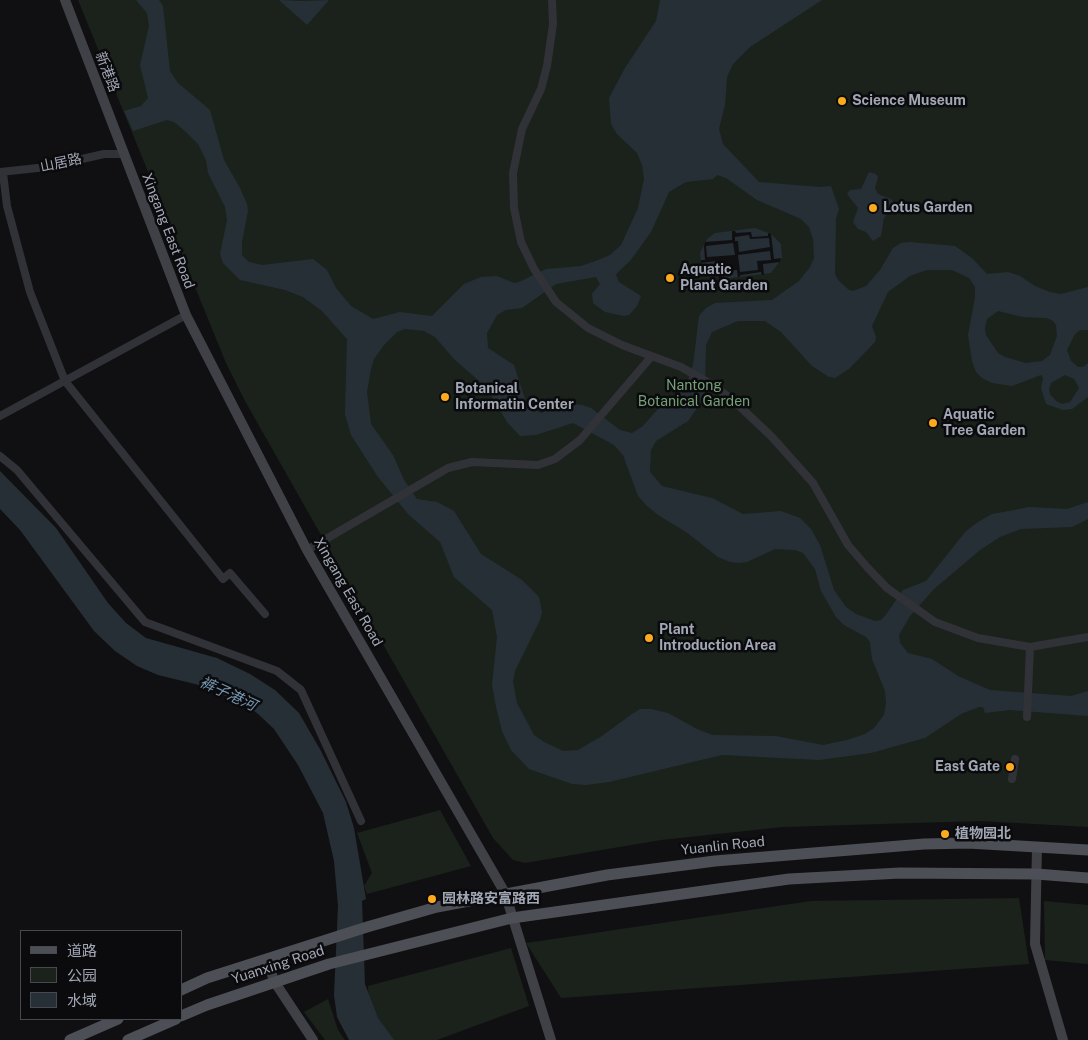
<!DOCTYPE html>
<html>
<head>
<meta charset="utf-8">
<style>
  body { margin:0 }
  #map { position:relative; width:1088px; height:1040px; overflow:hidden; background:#101012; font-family:"Public Sans","Noto Sans SC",sans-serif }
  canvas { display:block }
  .legend { position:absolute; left:20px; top:930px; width:162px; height:90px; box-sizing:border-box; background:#0b0b0d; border:1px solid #474950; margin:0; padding:6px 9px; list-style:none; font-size:15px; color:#a1a7b4 }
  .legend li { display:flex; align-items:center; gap:10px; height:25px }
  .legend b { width:25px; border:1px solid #474950 }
</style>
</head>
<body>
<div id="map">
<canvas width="1088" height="1040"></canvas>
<ul class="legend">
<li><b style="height:6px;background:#4d4f56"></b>道路</li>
<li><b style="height:14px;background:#1a221b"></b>公园</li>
<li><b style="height:14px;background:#262f36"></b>水域</li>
</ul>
</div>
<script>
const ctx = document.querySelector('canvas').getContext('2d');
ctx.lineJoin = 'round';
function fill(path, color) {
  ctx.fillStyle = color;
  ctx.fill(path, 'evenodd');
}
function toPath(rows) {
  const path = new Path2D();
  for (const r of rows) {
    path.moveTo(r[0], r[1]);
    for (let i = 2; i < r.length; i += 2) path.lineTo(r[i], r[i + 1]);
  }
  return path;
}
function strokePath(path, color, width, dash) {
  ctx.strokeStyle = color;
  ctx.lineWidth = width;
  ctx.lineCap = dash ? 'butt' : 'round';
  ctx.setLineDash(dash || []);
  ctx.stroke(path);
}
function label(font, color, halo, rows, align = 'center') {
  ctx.font = font + ' "Public Sans","Noto Sans SC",sans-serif';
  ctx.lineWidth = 5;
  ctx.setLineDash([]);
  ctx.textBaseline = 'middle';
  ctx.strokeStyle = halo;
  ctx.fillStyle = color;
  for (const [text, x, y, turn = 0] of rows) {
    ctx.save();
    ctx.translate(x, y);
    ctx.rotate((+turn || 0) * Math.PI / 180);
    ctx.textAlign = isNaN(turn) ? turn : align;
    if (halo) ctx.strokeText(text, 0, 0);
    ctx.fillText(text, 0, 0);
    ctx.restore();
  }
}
fill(toPath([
  [78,0,1088,0,1088,827,980,821,783,827,661,840,525,863,513,860,493,838,245,401,226,363],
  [440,810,471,866,367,894,364,886,372,873,357,833],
  [1019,898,1029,964,561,998,526,943,811,901],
  [1044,901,1088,905,1088,964,1045,960],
  [511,948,529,1006,437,1040,383,1040,370,1020,368,986],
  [328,999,338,1030,345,1040,325,1040,304,1012]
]), '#1a221b');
fill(toPath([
  [136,0,159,0,163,6,170,71,178,83,210,110,224,160,240,188,247,204,248,211,242,242,242,255,249,262,262,265,313,259,327,270,336,288,351,306,373,319,400,312,432,316,464,284,481,277,497,276,514,283,519,282,546,269,581,266,598,260,610,255,621,245,638,208,644,179,642,165,637,153,617,134,611,124,609,98,625,68,656,21,660,0,822,0,750,47,733,64,727,77,725,105,719,129,723,144,759,182,820,187,831,186,839,209,836,219,835,274,838,280,849,290,853,291,866,286,880,270,893,248,901,243,910,242,955,246,972,258,987,274,1008,272,1020,276,1035,286,1050,292,1061,294,1088,287,1088,330,1080,330,1075,334,1067,350,1071,361,1078,367,1083,367,1088,363,1088,397,1072,409,1063,410,1046,404,1041,388,1043,378,1041,375,1012,386,992,383,982,378,976,372,972,361,968,335,975,298,975,287,969,278,952,270,927,270,910,276,888,292,872,326,876,337,875,342,849,369,835,378,829,377,812,366,781,332,765,321,738,321,712,332,706,345,705,389,702,401,688,421,656,441,651,450,650,472,662,486,712,498,743,514,781,511,800,518,811,529,820,545,834,590,846,607,856,614,875,621,881,620,885,616,903,590,926,581,966,531,978,522,992,514,1009,511,1029,507,1067,509,1088,502,1088,519,1072,527,1021,529,1000,537,980,550,934,589,910,616,899,635,900,643,908,653,932,659,958,676,990,690,1071,696,1088,691,1088,716,1010,710,985,713,983,707,979,707,961,714,925,738,871,753,819,760,722,755,609,782,586,785,572,784,529,769,511,750,502,731,496,707,492,685,497,637,492,610,454,577,440,542,408,514,378,477,351,435,345,414,347,339,322,311,303,297,285,290,240,280,223,263,220,254,227,220,225,207,208,173,206,160,198,144,185,131,174,122,167,120,133,131,124,111,141,106,148,98,140,65,149,26,147,13],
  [717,175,726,178,757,200,801,219,809,227,813,239,814,258,810,267,799,281,772,300,715,303,706,308,699,316,693,365,687,382,679,394,657,410,643,426,632,433,620,430,591,408,582,405,563,403,541,413,531,408,525,399,514,365,488,348,487,333,497,315,506,310,522,308,556,284,596,277,600,284,592,294,593,303,605,312,624,316,629,315,637,306,641,296,619,282,616,275,618,272,630,261,651,232,669,192,686,182,713,179],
  [998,311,1023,317,1047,318,1053,321,1056,325,1057,336,1050,355,1042,361,1026,363,1005,357,998,353,986,335,985,328,987,319],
  [405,329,424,331,435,337,454,359,486,387,507,422,520,436,536,435,573,423,614,445,623,455,638,496,646,505,658,515,686,532,718,557,730,562,739,563,747,562,775,549,795,550,803,553,815,569,821,591,836,617,844,625,866,637,870,642,872,659,885,691,886,703,884,715,874,728,865,734,847,740,823,745,776,736,713,735,699,730,668,713,651,709,640,709,632,714,602,736,578,750,563,751,544,742,534,735,517,703,513,682,515,671,540,620,542,612,539,597,522,580,481,554,454,511,437,502,417,499,404,480,393,455,371,424,367,392,371,369,374,359,384,345,397,332],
  [1065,375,1074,379,1079,388,1070,402,1062,404,1056,401,1050,394,1049,389,1051,383],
  [279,0,303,1,329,0,307,25],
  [869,172,876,174,878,177,875,188,878,194,891,199,895,204,884,218,881,236,873,241,866,232,858,229,853,222,858,208,847,194,850,190,861,189],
  [755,228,771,234,781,244,782,258,771,273,723,279,705,269,701,263,700,253,707,239,715,233],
  [0,471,56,528,108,603,126,623,146,638,217,658,250,674,275,690,299,713,321,751,346,802,354,828,366,899,362,901,365,984,378,1018,394,1040,349,1040,337,1017,334,995,338,906,334,861,323,813,298,765,274,729,257,713,235,700,199,685,158,675,137,666,115,651,94,631,20,530,0,509]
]), '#262f36');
fill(toPath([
  [732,231,735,231,736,233,751,232,752,237,768,236,768,233,771,234,774,259,781,258,780,262,763,264,764,275,762,275,761,272,741,275,738,278,737,270,721,271,722,279,719,278,716,261,701,263,701,260,705,260,704,246,705,242,732,240],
  [749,235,750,239,769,238,770,247,739,252,738,241,735,241,735,237],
  [733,243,735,255,707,257,706,246],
  [770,251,771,260,757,261,758,270,740,272,738,255]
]), '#101012');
strokePath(toPath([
  [552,0,553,24,547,66,541,89,522,129,513,173,514,208,521,242,534,269,556,302,588,328,622,345,681,367,711,384,733,400,772,437,813,483,848,545,867,567,887,588,935,622,978,638,1030,647,1088,637],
  [0,172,47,167,104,154,123,154],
  [3,173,7,206,30,292,65,381,223,579,230,573,265,614],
  [0,416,186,315],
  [0,456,17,470,145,622,277,671,301,690,361,821],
  [307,550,448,468,472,462,538,465,555,459,580,440,651,357],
  [1027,717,1030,647],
  [1012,779,1015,759]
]), '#313237', 8);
strokePath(toPath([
  [65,0,186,315,307,550,505,893,551,1040],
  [1037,847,1035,944,1063,1040],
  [267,959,274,981,313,1040]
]), '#3f4147', 10);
strokePath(toPath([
  [181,990,207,978,367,927,437,907,607,875,715,861,924,844,968,843,1088,850],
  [181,1016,207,1005,329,964,512,918,789,879,900,873,1036,874,1088,878],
  [70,1040,118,1019],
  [128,1040,176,1019]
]), '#4d4f56', 11);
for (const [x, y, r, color] of [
  [842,101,5,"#fcaa1e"],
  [873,208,5,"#fcaa1e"],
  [670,278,5,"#fcaa1e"],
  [445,397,5,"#fcaa1e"],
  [933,423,5,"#fcaa1e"],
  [649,638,5,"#fcaa1e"],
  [1010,767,5,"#fcaa1e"],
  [945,834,5,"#fcaa1e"],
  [432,899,5,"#fcaa1e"]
]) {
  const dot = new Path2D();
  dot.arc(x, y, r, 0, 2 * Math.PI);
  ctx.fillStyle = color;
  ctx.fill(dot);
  strokePath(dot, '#0b0b0d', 2);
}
label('14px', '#a1a7b4', '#0b0b0d', [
  ["新港路",107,72,69],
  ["山居路",61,163,-12],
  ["Xingang East Road",168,231,69],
  ["Xingang East Road",348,592,60],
  ["Yuanlin Road",723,846,-6],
  ["Yuanxing Road",278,965,-18]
]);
label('bold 14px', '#a1a7b4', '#0b0b0d', [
  ["Science Museum",852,101],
  ["Lotus Garden",883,208],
  ["Aquatic",680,270],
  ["Plant Garden",680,286],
  ["Botanical",455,389],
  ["Informatin Center",455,405],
  ["Aquatic",943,415],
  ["Tree Garden",943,431],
  ["Plant",659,630],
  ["Introduction Area",659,646],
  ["East Gate",1000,767,"right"],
  ["植物园北",955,834],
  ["园林路安富路西",442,899]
], 'left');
label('14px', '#76a077', '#0b0b0d', [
  ["Nantong",694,386],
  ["Botanical Garden",694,402]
]);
label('italic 15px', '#7597b1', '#0b0b0d', [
  ["裤子港河",228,694,25]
]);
</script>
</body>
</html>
